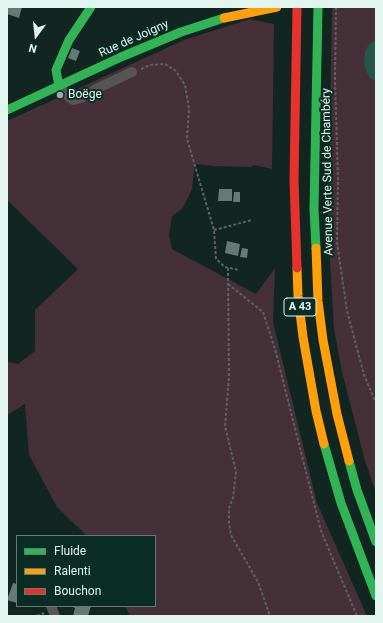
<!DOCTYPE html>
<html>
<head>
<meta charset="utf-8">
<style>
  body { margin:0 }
  #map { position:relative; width:383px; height:623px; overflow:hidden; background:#112521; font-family:Roboto,sans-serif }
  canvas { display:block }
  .frame { position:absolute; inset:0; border:8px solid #e2f5ef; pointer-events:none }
  .legend { position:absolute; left:16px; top:535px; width:140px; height:72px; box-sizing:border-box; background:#092d25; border:1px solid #607d76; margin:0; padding:5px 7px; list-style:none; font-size:12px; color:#e2f5ef }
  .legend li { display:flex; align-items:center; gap:8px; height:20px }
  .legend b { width:20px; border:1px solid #607d76 }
  .north { position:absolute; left:16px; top:16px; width:40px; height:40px; -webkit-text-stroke:3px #092d25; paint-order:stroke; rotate:195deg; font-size:11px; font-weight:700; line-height:16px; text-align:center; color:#e2f5ef }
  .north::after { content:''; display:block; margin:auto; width:14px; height:18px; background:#e2f5ef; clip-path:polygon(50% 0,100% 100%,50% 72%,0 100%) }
</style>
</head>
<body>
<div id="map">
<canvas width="383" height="623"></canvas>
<div class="frame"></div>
<ul class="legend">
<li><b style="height:5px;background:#30b455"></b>Fluide</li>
<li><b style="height:5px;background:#ff9f0a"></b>Ralenti</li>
<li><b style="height:5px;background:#e5322d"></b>Bouchon</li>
</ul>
<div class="north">N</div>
</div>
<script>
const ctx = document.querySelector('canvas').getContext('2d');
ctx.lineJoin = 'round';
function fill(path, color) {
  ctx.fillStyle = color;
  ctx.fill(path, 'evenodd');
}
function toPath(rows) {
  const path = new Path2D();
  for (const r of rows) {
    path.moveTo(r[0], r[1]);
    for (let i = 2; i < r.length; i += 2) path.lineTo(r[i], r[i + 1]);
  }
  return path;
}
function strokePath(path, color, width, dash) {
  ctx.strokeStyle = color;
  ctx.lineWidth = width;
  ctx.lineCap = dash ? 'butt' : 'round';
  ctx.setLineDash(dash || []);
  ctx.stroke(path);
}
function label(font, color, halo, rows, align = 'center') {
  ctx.font = font + ' Roboto,sans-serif';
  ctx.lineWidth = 4;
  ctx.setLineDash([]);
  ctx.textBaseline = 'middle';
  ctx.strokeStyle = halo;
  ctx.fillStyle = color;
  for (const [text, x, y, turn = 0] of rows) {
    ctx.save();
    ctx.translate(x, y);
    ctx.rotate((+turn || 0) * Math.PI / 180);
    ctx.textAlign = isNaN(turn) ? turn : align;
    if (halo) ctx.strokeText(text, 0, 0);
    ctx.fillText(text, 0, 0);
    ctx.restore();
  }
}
fill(toPath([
  [332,7,376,7,376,493,365,461,342,372,334,329,328,226],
  [250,19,274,24,272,169,254,165,251,167,215,166,195,164,192,189,183,208,172,216,169,235,172,249,256,294,275,268,273,322,317,503,367,616,130,616,125,606,155,606,155,536,87,536,57,507,29,455,25,404,7,415,7,362,18,364,35,351,35,310,78,269,7,200,7,121,184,40]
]), '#453037');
strokePath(toPath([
  [376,50,374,54,373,62,376,71]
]), '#25564b', 18);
fill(toPath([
  [7,7,22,7,19,18,7,14],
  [72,48,80,51,76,61,68,58],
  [219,189,232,189,232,201,218,201],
  [234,192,240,192,240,202,233,202],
  [227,241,240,244,238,256,225,253],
  [242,248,248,249,247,258,240,257],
  [13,583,17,584,17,603,7,600],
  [74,606,91,606,88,616,73,616,75,608,74,608]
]), '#667975');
strokePath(toPath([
  [336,7,335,79,338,179,337,242,347,311,364,375,376,403],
  [141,69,150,65,165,64,176,71,185,85,189,109,187,139,214,230,216,259,225,267,239,270],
  [214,230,252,220],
  [228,268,229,376,225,426,236,472,233,498,229,508,229,523,231,535,258,582,269,613,268,616],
  [228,284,263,312,275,349,321,531,357,616],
  [37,616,44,613]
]), '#5f6162', 2, [3, 2]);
strokePath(toPath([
  [59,86,69,97,73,100,81,98,96,89,132,72],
  [51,606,55,616]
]), '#565455', 10);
strokePath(toPath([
  [59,86,56,70,69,40,91,7],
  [7,110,121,57,181,32,224,18],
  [316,248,314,209,318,7],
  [324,444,341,503,376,596],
  [349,461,357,490,376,542]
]), '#30b455', 9);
strokePath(toPath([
  [224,18,277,7],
  [316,248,318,301,323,340,337,414,349,461],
  [297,268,298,296,303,337,316,411,324,444]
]), '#ff9f0a', 9);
strokePath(toPath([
  [297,268,294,180,297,7]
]), '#e5322d', 9);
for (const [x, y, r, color] of [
  [60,95,4,"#99aca7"]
]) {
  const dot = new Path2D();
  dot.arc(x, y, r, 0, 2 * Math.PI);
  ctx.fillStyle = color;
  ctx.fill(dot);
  strokePath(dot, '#092d25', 1.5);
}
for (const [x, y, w] of [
  [300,307,32]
]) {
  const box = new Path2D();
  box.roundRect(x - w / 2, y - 9, w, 18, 3);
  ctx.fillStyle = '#092d25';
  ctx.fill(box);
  strokePath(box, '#e2f5ef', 1);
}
label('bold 11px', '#e2f5ef', null, [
  ["A 43",300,307]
]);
label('12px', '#e2f5ef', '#092d25', [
  ["Rue de Joigny",134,39,-24],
  ["Avenue Verte Sud de Chambéry",328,172,-91]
]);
label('12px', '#e2f5ef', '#092d25', [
  ["Boëge",68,95]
], 'left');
</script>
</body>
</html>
